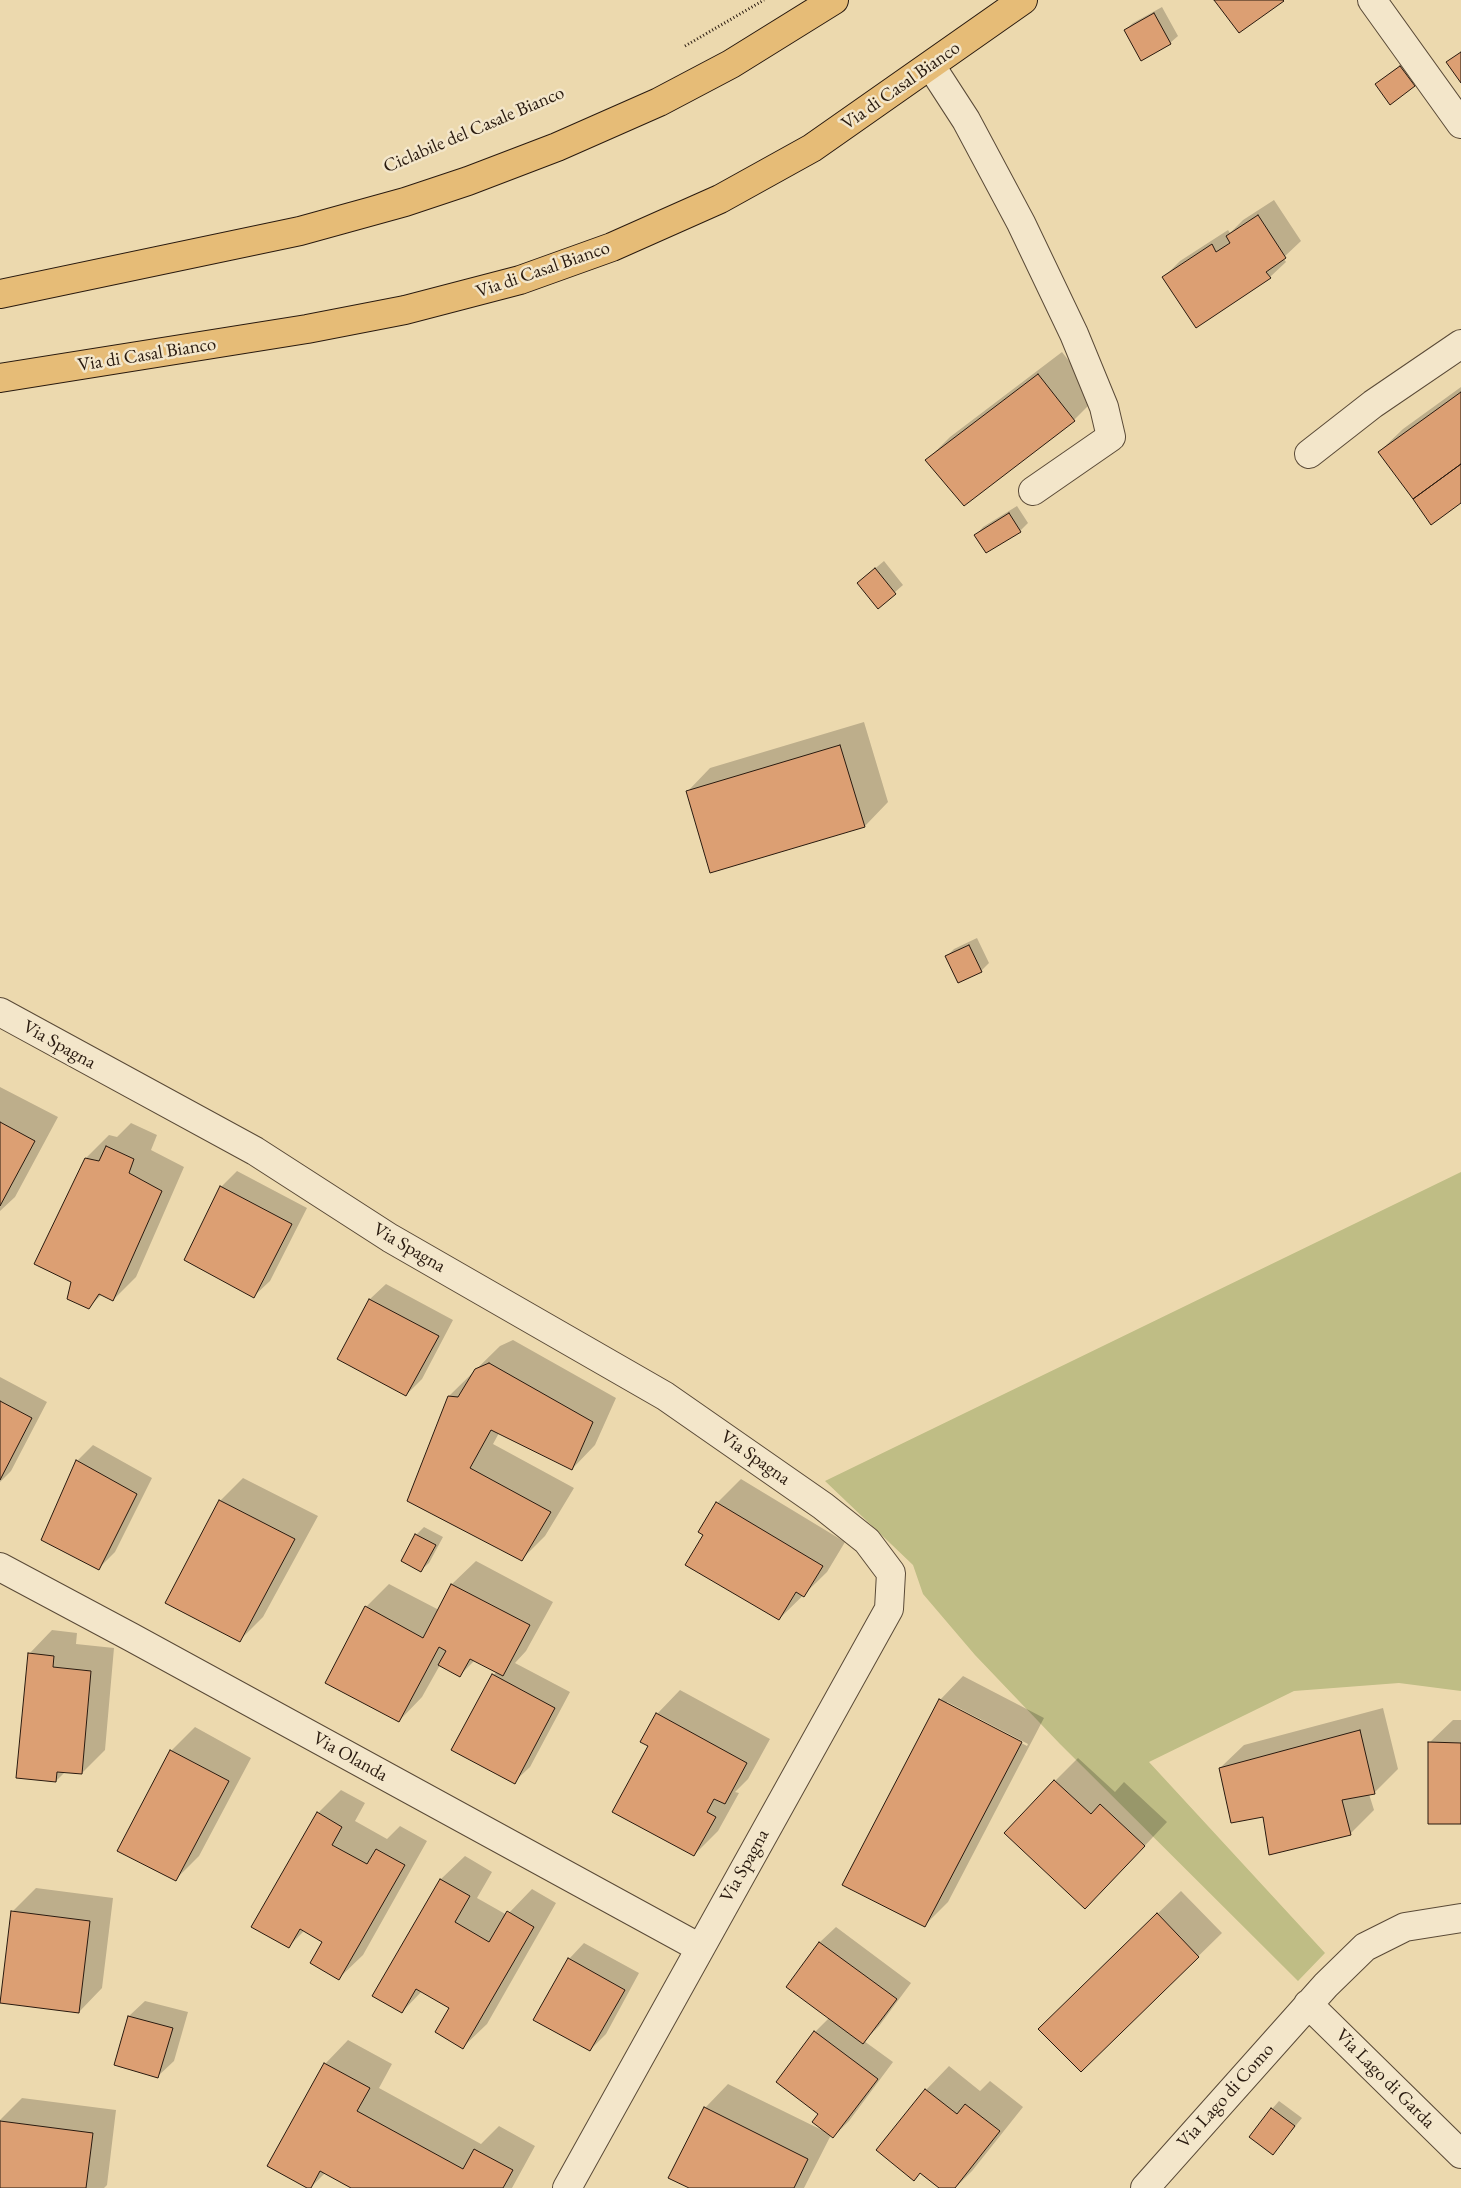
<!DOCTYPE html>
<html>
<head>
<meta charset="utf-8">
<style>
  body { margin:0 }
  canvas { display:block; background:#ecd9ae }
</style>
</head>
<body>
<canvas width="1461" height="2188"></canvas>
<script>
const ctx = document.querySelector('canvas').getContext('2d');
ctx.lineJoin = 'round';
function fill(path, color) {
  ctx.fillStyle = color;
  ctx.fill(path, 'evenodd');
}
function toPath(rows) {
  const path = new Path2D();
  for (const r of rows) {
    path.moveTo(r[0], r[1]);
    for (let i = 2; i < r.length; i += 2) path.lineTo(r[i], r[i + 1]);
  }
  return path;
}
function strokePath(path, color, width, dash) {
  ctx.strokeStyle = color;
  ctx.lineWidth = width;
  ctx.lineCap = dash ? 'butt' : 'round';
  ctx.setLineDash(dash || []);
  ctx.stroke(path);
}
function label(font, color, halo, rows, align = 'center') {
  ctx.font = font + ' "EB Garamond",serif';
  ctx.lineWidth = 5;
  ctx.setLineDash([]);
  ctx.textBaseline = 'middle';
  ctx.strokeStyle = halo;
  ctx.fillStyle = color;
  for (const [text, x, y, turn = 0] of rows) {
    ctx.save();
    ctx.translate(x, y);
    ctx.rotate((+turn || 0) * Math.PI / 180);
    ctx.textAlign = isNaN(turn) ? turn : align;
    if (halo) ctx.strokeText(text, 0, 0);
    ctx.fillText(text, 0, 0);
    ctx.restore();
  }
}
fill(toPath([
  [1461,1172,1461,1691,1399,1683,1294,1691,1149,1762,1325,1953,1298,1981,1060,1744,975,1655,923,1594,913,1565,825,1481]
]), '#bfbd85');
fill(toPath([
  [1162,7,1178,36,1170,43,1125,30,1133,23],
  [1408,59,1422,77,1390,103,1376,84],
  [1274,200,1301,241,1283,258,1286,262,1270,277,1196,326,1164,277,1180,261,1228,230,1230,233,1243,220],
  [1062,352,1097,397,1074,420,927,460,950,437],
  [1461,387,1461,501,1379,452,1403,429],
  [1017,506,1028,523,1020,531,986,551,976,535,983,527],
  [884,561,903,585,878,607,858,583],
  [864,722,888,802,865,826,687,792,710,768],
  [977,938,989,963,981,971,946,957,954,949],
  [0,1087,58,1117,15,1197,0,1211],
  [131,1123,157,1135,151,1150,184,1167,136,1277,113,1300,102,1294,89,1307,73,1282,86,1158,109,1135,117,1137],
  [237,1171,307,1208,270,1281,254,1296,221,1187],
  [386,1284,453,1320,422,1379,406,1395,339,1358,370,1299],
  [513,1340,616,1398,595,1445,572,1469,499,1433,493,1444,574,1488,545,1536,522,1559,408,1501,449,1396,500,1346],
  [0,1377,47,1402,11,1471,0,1482],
  [93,1445,152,1478,115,1552,99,1568,77,1461],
  [243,1478,318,1516,263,1617,239,1641,220,1501],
  [741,1479,845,1542,827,1572,779,1619,705,1535,717,1503],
  [424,1527,443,1537,429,1563,421,1570,416,1535],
  [476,1561,553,1602,526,1651,515,1663,570,1692,530,1767,514,1782,493,1675,497,1672,475,1660,460,1675,440,1665,422,1697,399,1721,366,1607,389,1584,439,1610,452,1584],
  [52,1630,77,1633,76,1644,114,1648,105,1750,82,1773,65,1772,56,1781,29,1654],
  [963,1676,1044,1718,948,1902,924,1926,940,1700],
  [947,1702,1028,1744,1027,1746,947,1704],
  [680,1690,770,1739,748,1779,735,1792,739,1793,718,1831,694,1855,650,1746,657,1714],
  [1383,1708,1398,1769,1374,1793,1369,1794,1374,1810,1350,1834,1264,1816,1220,1768,1244,1745],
  [1453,1720,1461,1720,1461,1822,1429,1743],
  [195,1727,251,1758,199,1856,175,1880,171,1751],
  [1078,1758,1115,1792,1124,1782,1167,1822,1109,1884,1055,1781],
  [341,1790,365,1803,355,1821,387,1839,400,1826,427,1841,363,1955,339,1978,324,1941,305,1930,288,1947,318,1813],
  [465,1856,492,1872,477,1898,507,1915,532,1889,556,1903,487,2024,463,2047,451,2008,422,1991,402,2012,374,1996,441,1879],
  [36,1888,113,1898,102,1988,79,2012,12,1912],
  [1181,1891,1222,1933,1081,2071,1063,2005],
  [836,1927,911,1983,879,2026,864,2041,893,2062,849,2121,833,2137,831,2135,804,2188,692,2188,705,2108,728,2084,828,2133,820,2113,778,2082,815,2032,830,2017,787,1987,820,1942],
  [584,1943,639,1973,606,2034,590,2050,569,1959],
  [145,2001,188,2012,174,2061,158,2076,129,2016],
  [348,2040,392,2064,379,2088,481,2144,499,2126,535,2146,512,2188,353,2188,325,2173,310,2188,325,2064],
  [949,2066,980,2091,990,2081,1023,2107,972,2171,955,2188,941,2188,921,2172,914,2179,926,2090],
  [22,2098,116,2110,107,2185,104,2188,0,2188,0,2120],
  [1279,2101,1302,2118,1273,2153,1272,2109]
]), '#0003');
const building = toPath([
  [1214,0,1283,0,1284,1,1239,33,1214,0],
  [1154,13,1171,44,1141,61,1124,30,1154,13],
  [1461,52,1461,83,1446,62,1461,52],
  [1400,66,1415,86,1390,105,1375,84,1400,66],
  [1258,215,1286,258,1266,272,1271,278,1196,328,1162,277,1212,244,1216,252,1230,243,1226,236,1258,215],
  [1038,374,1075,421,964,506,925,460,1038,374],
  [1461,392,1461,464,1413,499,1378,452,1461,392],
  [1461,464,1461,503,1431,525,1413,499,1461,464],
  [1009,513,1021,532,986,553,974,535,1009,513],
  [875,568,896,594,878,609,857,583,875,568],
  [840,745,865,827,710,873,686,791,840,745],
  [969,945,982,972,958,983,945,956,969,945],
  [0,1122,35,1141,0,1206,0,1122],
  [106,1146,134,1159,129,1173,162,1191,113,1301,99,1294,89,1309,67,1299,71,1282,34,1264,85,1158,99,1161,106,1146],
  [220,1186,292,1224,254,1298,184,1260,220,1186],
  [369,1299,439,1336,406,1396,337,1359,369,1299],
  [489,1363,593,1422,572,1470,491,1430,470,1468,551,1512,522,1561,407,1501,448,1396,458,1397,475,1369,489,1363],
  [0,1401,32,1418,0,1480,0,1401],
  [76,1460,137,1494,99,1570,41,1540,76,1460],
  [219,1500,295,1539,240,1642,165,1603,219,1500],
  [716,1502,823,1566,804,1597,796,1592,779,1620,685,1565,703,1535,698,1532,716,1502],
  [415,1534,436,1545,421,1572,401,1561,415,1534],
  [451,1584,530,1625,503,1676,470,1659,460,1677,438,1665,446,1651,439,1647,399,1722,325,1683,365,1606,423,1638,451,1584],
  [28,1653,54,1656,53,1667,91,1671,82,1774,57,1772,56,1782,16,1778,28,1653],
  [492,1674,555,1708,515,1784,451,1750,492,1674],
  [939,1699,1022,1742,925,1927,842,1885,939,1699],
  [656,1713,747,1763,725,1804,714,1799,707,1812,716,1817,694,1856,612,1812,648,1746,640,1742,656,1713],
  [1360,1730,1375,1794,1342,1800,1351,1835,1269,1855,1263,1817,1231,1823,1219,1768,1360,1730],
  [1428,1742,1461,1743,1461,1824,1428,1824,1428,1742],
  [170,1750,229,1781,176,1881,117,1851,170,1750],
  [1054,1780,1091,1814,1100,1804,1145,1846,1085,1909,1004,1833,1054,1780],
  [317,1812,342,1827,332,1845,367,1864,376,1849,405,1865,339,1980,310,1963,322,1942,300,1929,289,1948,251,1927,317,1812],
  [440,1879,470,1896,455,1922,489,1942,507,1911,534,1927,463,2049,435,2032,449,2008,416,1989,402,2013,372,1996,440,1879],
  [11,1911,90,1921,79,2013,0,2003,11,1911],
  [1157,1913,1199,1957,1081,2072,1038,2029,1157,1913],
  [819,1942,897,1999,863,2044,786,1987,819,1942],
  [568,1958,625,1990,590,2051,533,2020,568,1958],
  [128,2016,173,2028,158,2078,114,2065,128,2016],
  [814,2031,878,2079,833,2138,812,2122,818,2114,776,2082,814,2031],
  [324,2063,370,2088,357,2111,463,2169,474,2149,513,2170,503,2188,351,2188,320,2171,311,2188,307,2188,267,2166,324,2063],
  [925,2089,957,2114,965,2104,1000,2131,955,2188,939,2188,920,2173,914,2181,876,2150,925,2089],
  [704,2107,808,2159,794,2188,689,2188,668,2178,704,2107],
  [1271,2108,1295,2126,1273,2155,1249,2137,1271,2108],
  [0,2121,93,2133,86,2188,0,2188,0,2121]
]);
fill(building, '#dc9f73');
strokePath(building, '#291a0f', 1);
const minor = toPath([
  [1372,0,1461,124],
  [931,66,966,120,1021,223,1074,334,1104,407,1111,437,1033,491],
  [1309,454,1373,404,1461,344],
  [0,1012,255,1151,390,1238,665,1396,823,1506,867,1541,891,1573,889,1609,567,2188],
  [0,1567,131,1637,700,1948],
  [1308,2004,1461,2154],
  [1145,2188,1326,1985,1365,1947,1405,1927,1461,1918]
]);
const major = toPath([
  [0,294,300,231,405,202,468,181,557,147,659,102,731,64,834,0],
  [0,378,307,329,405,310,520,280,612,247,720,199,812,148,1023,0]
]);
strokePath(minor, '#5a4a37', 30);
strokePath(major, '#291a0f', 30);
strokePath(toPath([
  [685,46,764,0]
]), '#291a0f', 3, [1, 2.5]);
strokePath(minor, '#f3e6ca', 28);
strokePath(major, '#e6bc77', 28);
label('19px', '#291a0f', '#f3e6ca', [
  ["Via di Casal Bianco",901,86,-35],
  ["Ciclabile del Casale Bianco",474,130,-23],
  ["Via di Casal Bianco",543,270,-19],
  ["Via di Casal Bianco",147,355,-9],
  ["Via Spagna",59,1045,29],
  ["Via Spagna",409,1248,30],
  ["Via Spagna",755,1458,35],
  ["Via Olanda",350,1757,29],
  ["Via Spagna",745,1866,-61],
  ["Via Lago di Garda",1385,2079,45],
  ["Via Lago di Como",1226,2096,-48]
]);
</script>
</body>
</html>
